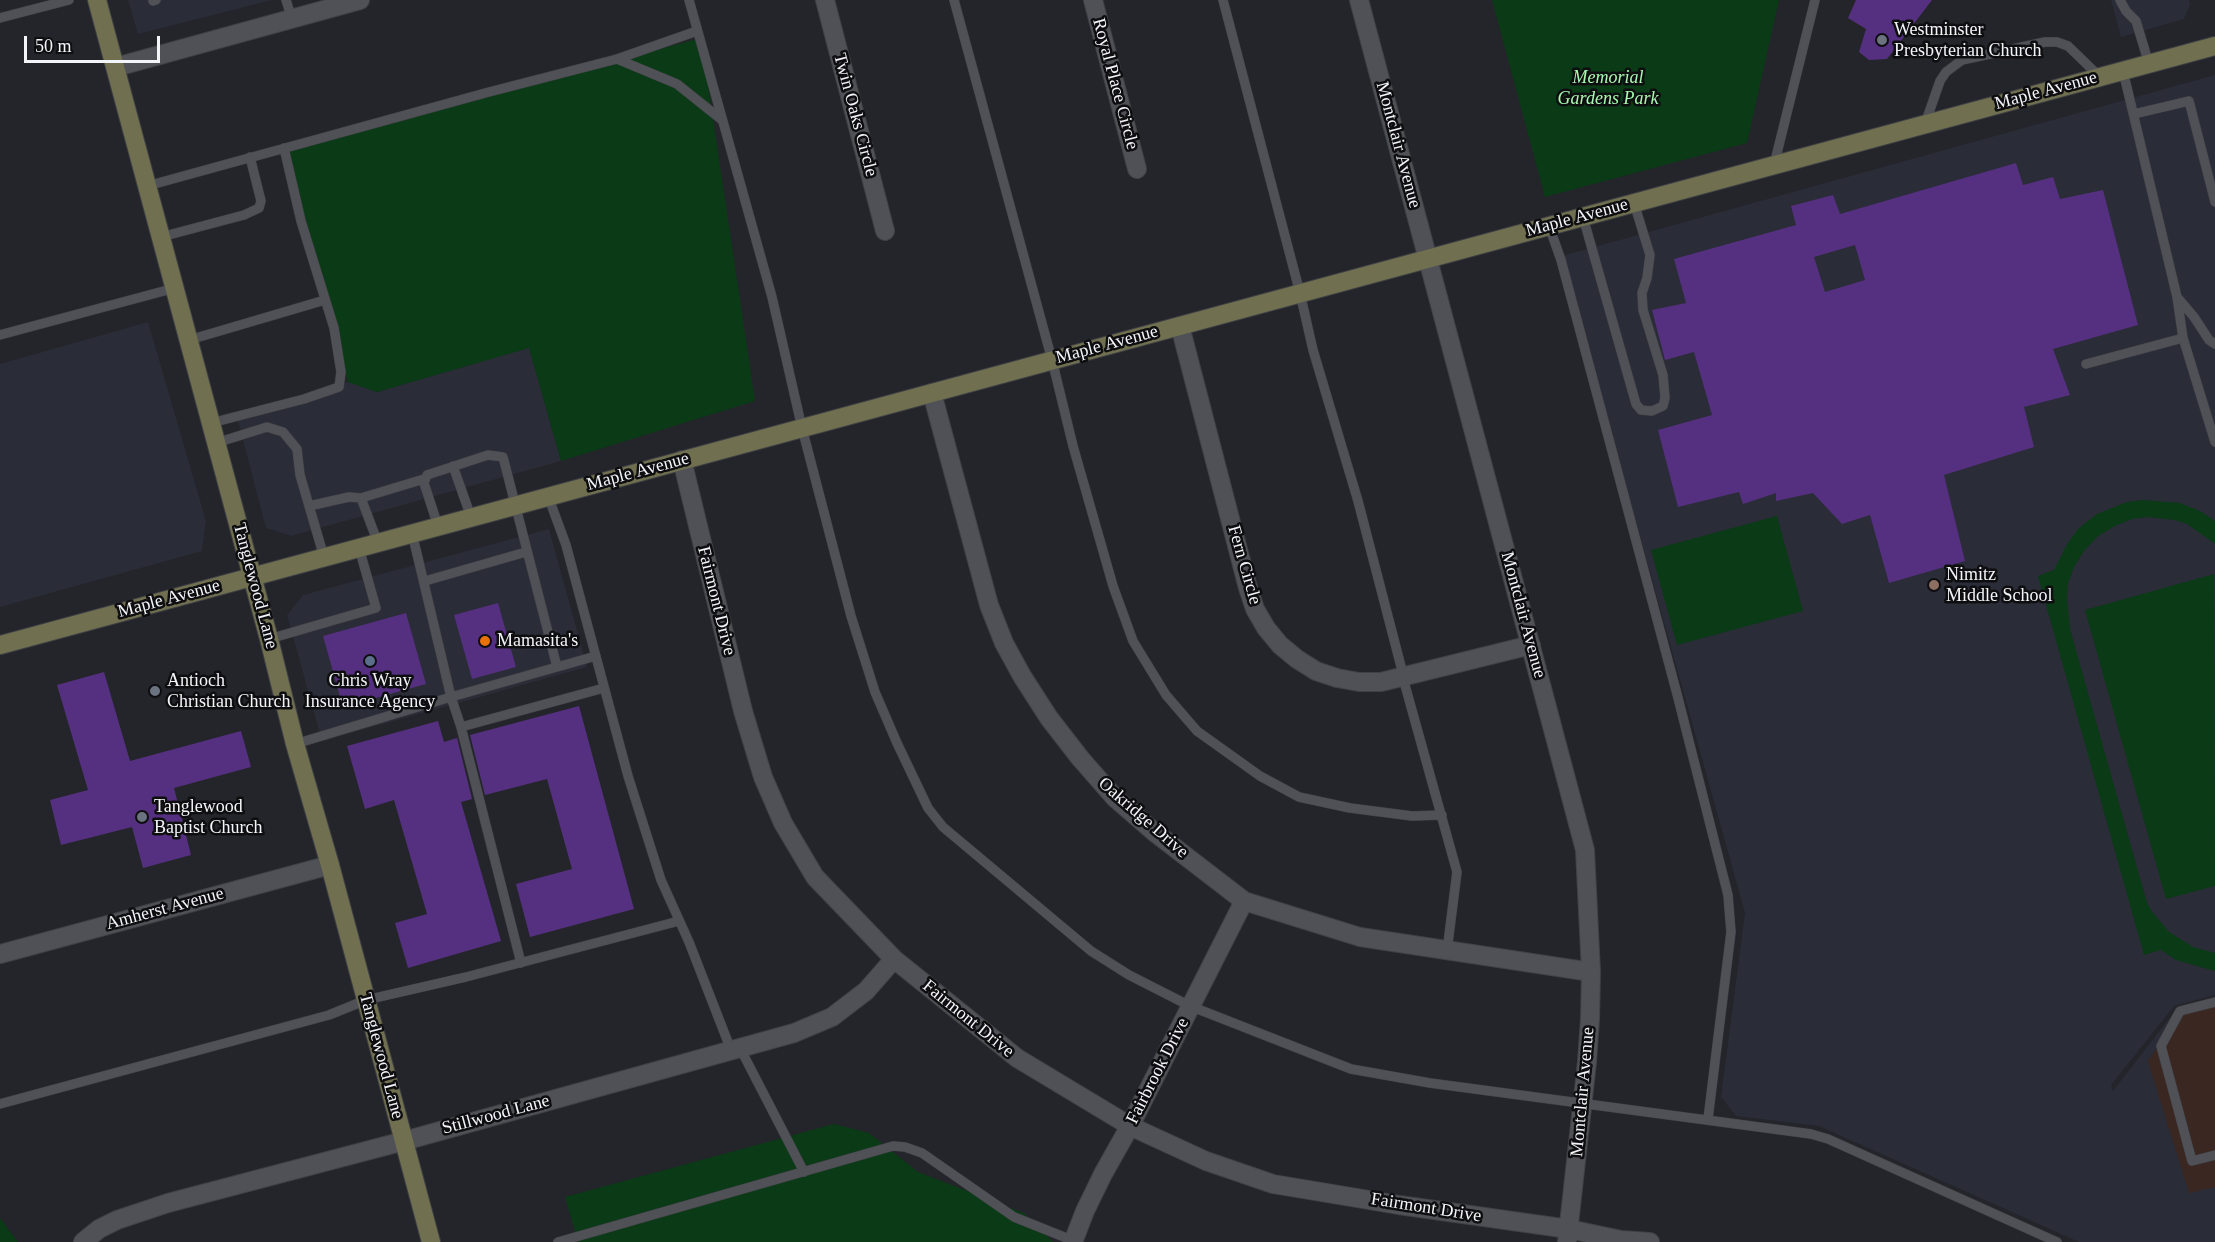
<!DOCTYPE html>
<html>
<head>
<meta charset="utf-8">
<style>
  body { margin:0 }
  #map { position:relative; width:2215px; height:1242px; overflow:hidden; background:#24252a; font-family:Georgia,serif }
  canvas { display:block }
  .scale { position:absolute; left:24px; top:36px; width:136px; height:27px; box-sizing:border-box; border:3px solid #f4f5f8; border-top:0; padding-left:8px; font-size:18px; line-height:21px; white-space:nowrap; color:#f4f5f8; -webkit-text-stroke:4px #0e0e10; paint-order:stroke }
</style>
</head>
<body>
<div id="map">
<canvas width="2215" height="1242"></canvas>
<div class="scale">50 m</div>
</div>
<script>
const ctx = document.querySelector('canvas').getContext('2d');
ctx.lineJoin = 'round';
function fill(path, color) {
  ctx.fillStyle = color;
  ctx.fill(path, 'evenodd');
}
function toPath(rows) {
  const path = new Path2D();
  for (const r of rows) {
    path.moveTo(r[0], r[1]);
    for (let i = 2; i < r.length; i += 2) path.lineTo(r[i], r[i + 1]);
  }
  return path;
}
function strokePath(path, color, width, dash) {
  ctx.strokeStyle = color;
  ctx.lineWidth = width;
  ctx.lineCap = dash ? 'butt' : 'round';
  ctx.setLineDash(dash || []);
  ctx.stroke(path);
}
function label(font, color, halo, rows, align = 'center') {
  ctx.font = font + ' Georgia,serif';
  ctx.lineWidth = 5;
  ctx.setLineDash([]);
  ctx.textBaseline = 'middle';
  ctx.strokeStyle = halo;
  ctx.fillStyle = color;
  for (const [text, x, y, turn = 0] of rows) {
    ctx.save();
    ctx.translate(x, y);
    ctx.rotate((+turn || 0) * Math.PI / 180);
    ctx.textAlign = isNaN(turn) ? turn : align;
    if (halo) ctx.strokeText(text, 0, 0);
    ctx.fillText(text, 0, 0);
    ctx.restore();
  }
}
fill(toPath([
  [128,0,272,0,138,34],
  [2111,0,2189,0,2190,4,2184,19,2121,37],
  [2215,75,2215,995,2174,1006,2111,1085,2113,1091,2175,1011,2215,999,2215,1242,2079,1242,1819,1126,1736,1116,1721,1097,1745,913,1562,256],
  [148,322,206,521,202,551,0,607,0,364],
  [529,347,561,461,291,536,266,528,236,413,348,382,377,392],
  [549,529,587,667,322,741,287,615,303,595]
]), '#2a2c37');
fill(toPath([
  [2215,1006,2215,1187,2189,1193,2148,1061,2180,1015]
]), '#3a2721');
fill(toPath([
  [1492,0,1779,0,1747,143,1545,197],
  [701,38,755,401,561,461,529,348,377,392,348,382,287,150],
  [2142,500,2180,503,2202,512,2215,521,2215,544,2187,524,2175,520,2148,517,2132,519,2115,526,2098,536,2084,551,2074,567,2068,583,2067,599,2070,629,2147,903,2153,913,2169,932,2193,947,2215,953,2215,971,2176,960,2161,950,2144,955,2038,576,2054,570,2066,546,2078,529,2097,514,2127,502],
  [1777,516,1803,611,1677,645,1651,550],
  [2214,574,2215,886,2166,899,2085,610],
  [834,1124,869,1133,918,1172,1024,1213,1053,1242,578,1242,565,1197],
  [0,1218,18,1242,0,1242]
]), '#0a3a16');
fill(toPath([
  [1856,0,1932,0,1887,59,1869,60,1859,52,1866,29,1848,18],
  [2016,163,2023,185,2053,177,2060,199,2103,190,2138,325,2053,349,2070,395,2024,407,2034,447,1944,475,1965,561,1889,583,1870,515,1842,524,1813,493,1776,501,1776,493,1743,504,1739,492,1678,507,1658,430,1712,415,1694,352,1665,360,1652,310,1686,303,1674,259,1796,225,1791,206,1833,195,1840,214],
  [1855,245,1865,280,1825,292,1814,257],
  [498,603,516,667,472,679,454,615],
  [406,613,426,684,343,707,323,636],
  [104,672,130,761,241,731,251,767,174,788,191,855,143,868,132,827,61,845,50,800,88,790,57,685],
  [579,706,634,909,530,937,516,884,572,869,547,779,485,795,470,735],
  [438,721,444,742,457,738,472,799,461,802,501,941,408,968,395,923,427,914,394,800,365,809,347,746]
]), '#553080');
const lane = toPath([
  [286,0,292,19],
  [689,0,772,297,802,428,851,616,875,692,897,743,928,808,943,827,1091,951,1129,975,1190,1006,1351,1069,1430,1083,1811,1134,1828,1139,2057,1242],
  [954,0,1052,360,1073,446,1113,586,1133,641,1166,695,1197,731,1260,776,1299,797,1350,808,1412,816,1442,815],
  [1223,0,1300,293,1313,350,1358,501,1404,678],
  [2120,0,2126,11,2136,21,2149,64],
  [153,1,156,0],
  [0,18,69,0],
  [617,59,677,84,722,120],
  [2123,71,2177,297,2183,338,2215,442],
  [2134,114,2189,101,2215,202],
  [1925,124,1940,81,1946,72,1962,60,2045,42,2057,42,2068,46,2100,77],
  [1774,165,1815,0],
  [147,186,489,92,617,59,697,31],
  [1583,217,1636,404,1641,410,1652,411,1663,406,1665,398,1663,375,1643,310,1642,293,1647,278,1650,255,1634,203],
  [1549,226,1561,260,1677,694,1728,895,1731,932,1708,1119],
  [161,237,244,215,259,208,261,201,250,157],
  [2177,297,2194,317,2209,340,2215,344],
  [0,335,175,288],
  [189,340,325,300],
  [2086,364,2183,338],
  [211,423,304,399,339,387,341,372,334,328,301,221,284,148],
  [216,443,267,427,283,432,297,449,300,475,324,557],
  [453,466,471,517],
  [548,496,566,545,628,776,661,880,689,942,731,1050],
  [361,498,424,479],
  [309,506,349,497,361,498,378,543],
  [438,526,424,483,427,475,488,455,503,457,557,667,596,656],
  [425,581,526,552],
  [269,639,376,608,359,548],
  [1403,678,1457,872,1447,951],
  [461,727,604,688],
  [295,744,451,697,412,533],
  [521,963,461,727,451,697,557,667],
  [2215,1002,2180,1011,2161,1046,2192,1161,2215,1155],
  [740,1048,804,1172],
  [0,1104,329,1015,366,1000,466,977,679,921],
  [558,1242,893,1146,905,1147,922,1153,1014,1217,1074,1241]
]);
const street = toPath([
  [825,0,885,231],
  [1093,0,1137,169],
  [1359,0,1585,850,1591,972,1590,1019,1587,1062,1567,1242],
  [116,67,360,0],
  [1180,326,1248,588,1255,609,1266,628,1280,645,1297,659,1316,671,1337,678,1359,682,1381,682,1531,645],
  [932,393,989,605,1004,643,1022,676,1049,718,1080,758,1115,798,1153,831,1244,901,1360,937,1591,972],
  [682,460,743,711,763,777,783,823,815,877,894,959,1017,1058,1130,1126,1206,1161,1273,1184,1399,1205,1569,1229,1621,1240,1650,1242],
  [0,954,330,865],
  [83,1242,99,1229,117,1220,168,1203,404,1141,794,1033,832,1017,866,991,894,959],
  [1073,1242,1085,1211,1103,1174,1130,1126,1244,901]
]);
const secondary = toPath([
  [97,0,269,639,295,744,330,865,431,1242],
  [0,645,2215,46]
]);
strokePath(lane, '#404145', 10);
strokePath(street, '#404145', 20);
strokePath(secondary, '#404145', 20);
strokePath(lane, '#505157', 9);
strokePath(street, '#505157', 18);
strokePath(secondary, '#707050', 18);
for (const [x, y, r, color] of [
  [1882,40,6,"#6b7280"],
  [1934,585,6,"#8d6e63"],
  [485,641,6,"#e8710a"],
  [370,661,6,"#5c6f8a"],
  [155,691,6,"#6b7280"],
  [142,817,6,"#6b7280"]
]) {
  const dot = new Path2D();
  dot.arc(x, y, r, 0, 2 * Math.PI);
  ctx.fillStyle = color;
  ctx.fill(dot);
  strokePath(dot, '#0e0e10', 2);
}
label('18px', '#f4f5f8', '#0e0e10', [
  ["Westminster",1894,30],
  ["Presbyterian Church",1894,51],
  ["Nimitz",1946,575],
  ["Middle School",1946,596],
  ["Mamasita's",497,641],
  ["Antioch",167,681],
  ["Christian Church",167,702],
  ["Chris Wray",370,681,"center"],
  ["Insurance Agency",370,702,"center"],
  ["Tanglewood",154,807],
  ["Baptist Church",154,828]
], 'left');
label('italic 18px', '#a7fab1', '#0e0e10', [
  ["Memorial",1608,78],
  ["Gardens Park",1608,99]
]);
label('18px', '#f4f5f8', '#0e0e10', [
  ["Royal Place Circle",1115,84,75],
  ["Maple Avenue",2046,91,-15],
  ["Twin Oaks Circle",855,115,75],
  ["Montclair Avenue",1398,145,75],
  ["Maple Avenue",1577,218,-15],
  ["Maple Avenue",1107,345,-15],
  ["Maple Avenue",638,472,-15],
  ["Fern Circle",1244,565,74],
  ["Tanglewood Lane",255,586,75],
  ["Maple Avenue",169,599,-15],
  ["Fairmont Drive",716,601,76],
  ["Montclair Avenue",1523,615,75],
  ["Oakridge Drive",1143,818,41],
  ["Amherst Avenue",165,909,-15],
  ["Fairmont Drive",968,1019,39],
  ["Tanglewood Lane",381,1056,75],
  ["Fairbrook Drive",1158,1071,-63],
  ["Montclair Avenue",1583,1092,-85],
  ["Stillwood Lane",496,1115,-15],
  ["Fairmont Drive",1426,1208,9]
]);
</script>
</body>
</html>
